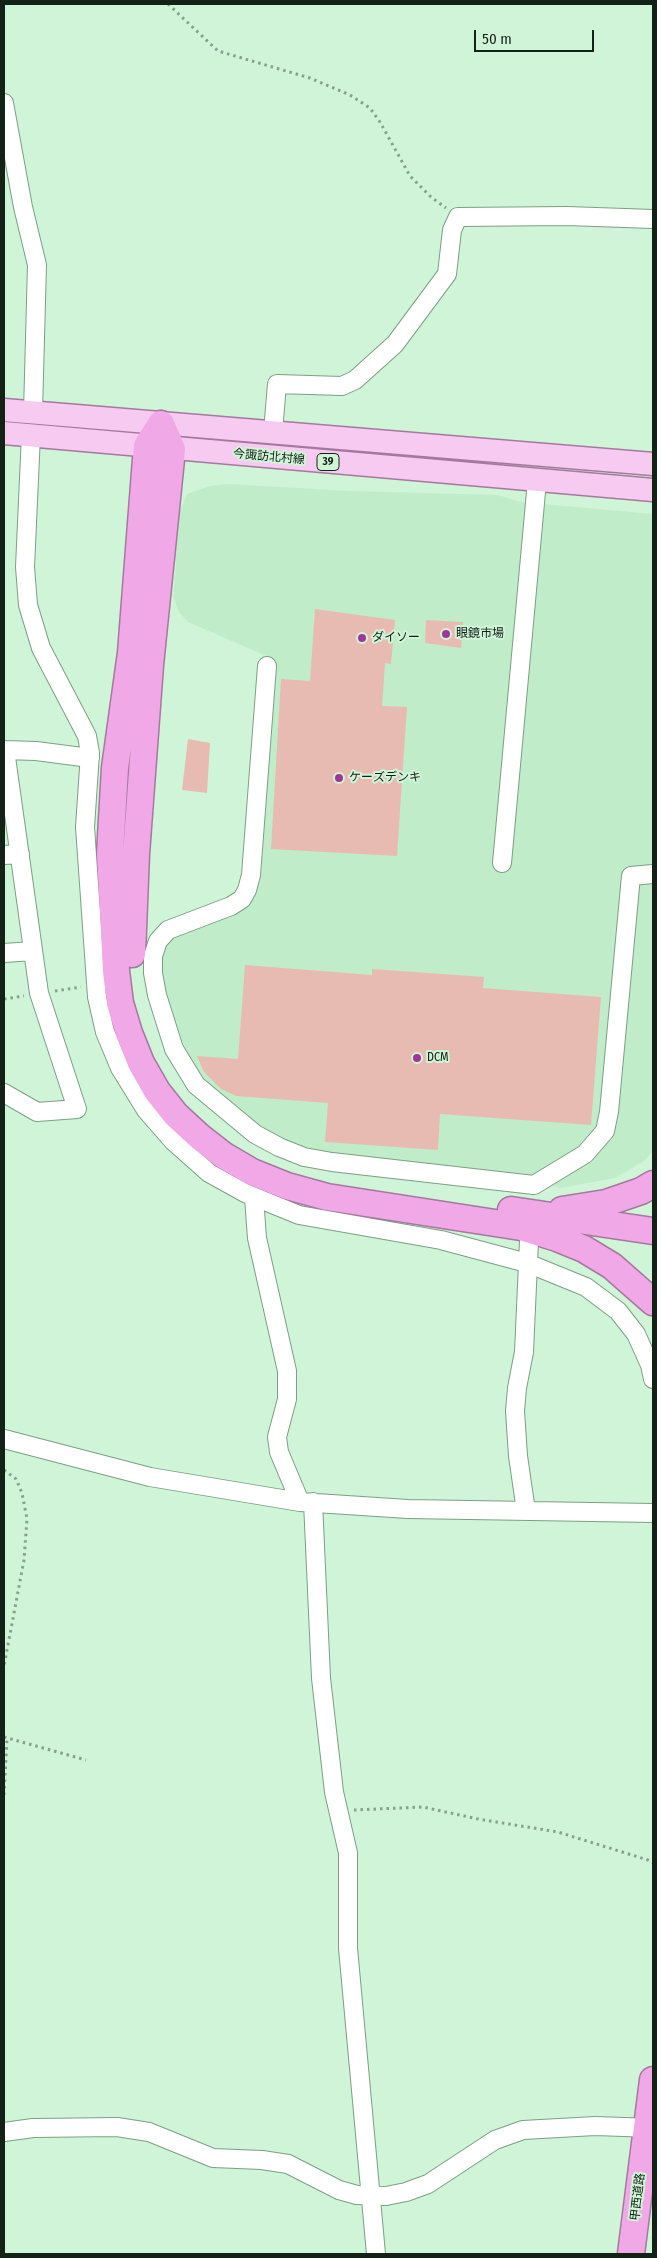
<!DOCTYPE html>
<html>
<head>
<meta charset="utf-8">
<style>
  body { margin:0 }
  #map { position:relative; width:657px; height:2258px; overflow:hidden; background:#d0f4d7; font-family:"Fira Sans Condensed",sans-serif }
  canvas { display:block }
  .frame { position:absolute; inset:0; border:5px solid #142117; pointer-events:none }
  .scale { position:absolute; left:474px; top:30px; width:120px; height:22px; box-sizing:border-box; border:2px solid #142117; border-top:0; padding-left:6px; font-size:15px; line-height:18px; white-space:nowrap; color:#142117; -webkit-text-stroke:4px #d0f4d7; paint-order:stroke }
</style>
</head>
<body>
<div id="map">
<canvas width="657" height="2258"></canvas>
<div class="frame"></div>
<div class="scale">50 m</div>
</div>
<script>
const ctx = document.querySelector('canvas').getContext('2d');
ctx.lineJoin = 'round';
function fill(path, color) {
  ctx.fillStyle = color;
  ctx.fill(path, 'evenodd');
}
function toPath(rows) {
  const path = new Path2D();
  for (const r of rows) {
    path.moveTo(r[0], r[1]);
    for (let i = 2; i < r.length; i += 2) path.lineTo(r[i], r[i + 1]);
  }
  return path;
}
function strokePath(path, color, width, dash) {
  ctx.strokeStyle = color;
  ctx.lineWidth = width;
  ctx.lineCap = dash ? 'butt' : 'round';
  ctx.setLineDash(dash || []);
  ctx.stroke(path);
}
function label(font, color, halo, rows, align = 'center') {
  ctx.font = font + ' "Fira Sans Condensed","Noto Sans JP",sans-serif';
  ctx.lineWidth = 4;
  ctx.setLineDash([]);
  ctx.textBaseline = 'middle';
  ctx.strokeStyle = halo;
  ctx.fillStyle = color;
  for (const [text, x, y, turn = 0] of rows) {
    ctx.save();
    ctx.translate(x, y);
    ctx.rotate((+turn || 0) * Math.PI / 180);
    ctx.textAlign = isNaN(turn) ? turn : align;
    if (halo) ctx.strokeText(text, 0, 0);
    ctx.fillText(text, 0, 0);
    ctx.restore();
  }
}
fill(toPath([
  [229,484,351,491,498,495,521,502,653,514,653,1151,644,1161,615,1178,560,1188,522,1176,331,1154,282,1140,255,1126,209,1088,194,1069,159,982,159,960,163,944,179,931,240,909,275,664,271,658,188,622,179,612,173,596,176,565,172,531,187,494,210,486]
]), '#c1ecca');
fill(toPath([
  [315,609,395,620,391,664,385,663,382,706,407,707,397,856,271,849,281,679,310,681],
  [426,620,463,622,461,648,425,643],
  [188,739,210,743,207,793,182,790],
  [245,965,372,975,372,969,484,977,483,988,601,997,591,1125,440,1114,438,1150,325,1142,328,1103,236,1096,221,1089,204,1072,197,1056,238,1059]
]), '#e8bbb2');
const minor = toPath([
  [4,103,23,207,37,265,33,412],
  [273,432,277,384,342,386,355,380,395,344,447,274,452,230,458,217,567,216,653,219],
  [31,435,25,567,28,605,41,648,87,736,90,753,85,827,97,997,105,1032,120,1068,146,1110,173,1141,209,1173,245,1193,299,1215,441,1240,527,1263,586,1287,618,1311,636,1334,650,1365,653,1379],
  [267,666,251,875,247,890,242,899,231,906,168,930,158,941,153,956,153,973,157,995,174,1049,196,1085,255,1134,279,1147,304,1157,332,1162,534,1185,585,1154,605,1131,609,1112,631,876,653,874],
  [4,750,36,751,90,758],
  [4,855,20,854],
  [502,863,537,481],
  [4,953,33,951],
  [4,1093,37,1112,77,1109,39,993,5,750],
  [254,1197,257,1238,287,1371,287,1399,277,1437,279,1452,300,1502],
  [4,1439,150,1477,300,1502,408,1509,653,1513],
  [313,1502,321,1678,334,1792,348,1853,348,1948,376,2254],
  [526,1511,518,1456,515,1411,517,1388,524,1352,529,1241],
  [4,2132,33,2128,117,2127,149,2132,213,2158,262,2160,288,2164,339,2190,357,2195,386,2196,406,2192,428,2184,495,2140,523,2130,595,2126,653,2128]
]);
const major = toPath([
  [4,410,653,464],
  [4,433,653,490]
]);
const highway = toPath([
  [161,424,147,446,131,653,115,768,110,854,116,971,120,1003,129,1033,141,1063,157,1091,176,1115,200,1137,223,1155,252,1172,287,1186,327,1197,521,1227,557,1238,584,1249,612,1266,653,1302],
  [132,954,136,854,150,665,172,449,161,424],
  [511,1210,653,1231],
  [562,1210,606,1203,641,1191,653,1184],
  [631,2254,653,2080]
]);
strokePath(minor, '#7d9f84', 20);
strokePath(major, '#a4799e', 25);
strokePath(highway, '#a4799e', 29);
strokePath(toPath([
  [168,4,218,51,310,78,350,95,370,108,380,122,410,176,431,197,446,208],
  [55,991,81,987],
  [4,999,24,996],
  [4,1470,16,1479,22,1493,27,1519,24,1560,4,1666],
  [4,1737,86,1760],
  [4,1795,7,1739],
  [354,1810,423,1807,478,1819,558,1832,648,1860,653,1863]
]), '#86a18b', 3, [2.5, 4]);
strokePath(minor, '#fff', 18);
strokePath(major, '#f7cbf1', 22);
strokePath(highway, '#f1a8e7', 26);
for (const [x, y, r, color] of [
  [446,634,5,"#9f3597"],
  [362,638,5,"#9f3597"],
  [339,778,5,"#9f3597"],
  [417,1058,5,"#9f3597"]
]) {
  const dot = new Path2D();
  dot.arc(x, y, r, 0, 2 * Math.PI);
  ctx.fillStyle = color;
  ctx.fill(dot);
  strokePath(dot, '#d0f4d7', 2);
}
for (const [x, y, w] of [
  [328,462,22]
]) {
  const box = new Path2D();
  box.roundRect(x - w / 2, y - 8.5, w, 17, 4);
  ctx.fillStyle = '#d0f4d7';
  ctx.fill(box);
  strokePath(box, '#142117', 1);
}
label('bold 11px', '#142117', null, [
  ["39",328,462]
]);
label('12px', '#142117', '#d0f4d7', [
  ["今諏訪北村線",269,457,5],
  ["甲西道路",638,2197,-83]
]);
label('12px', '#142117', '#d0f4d7', [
  ["眼鏡市場",456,634],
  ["ダイソー",372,638],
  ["ケーズデンキ",349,778],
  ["DCM",427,1058]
], 'left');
</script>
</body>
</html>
